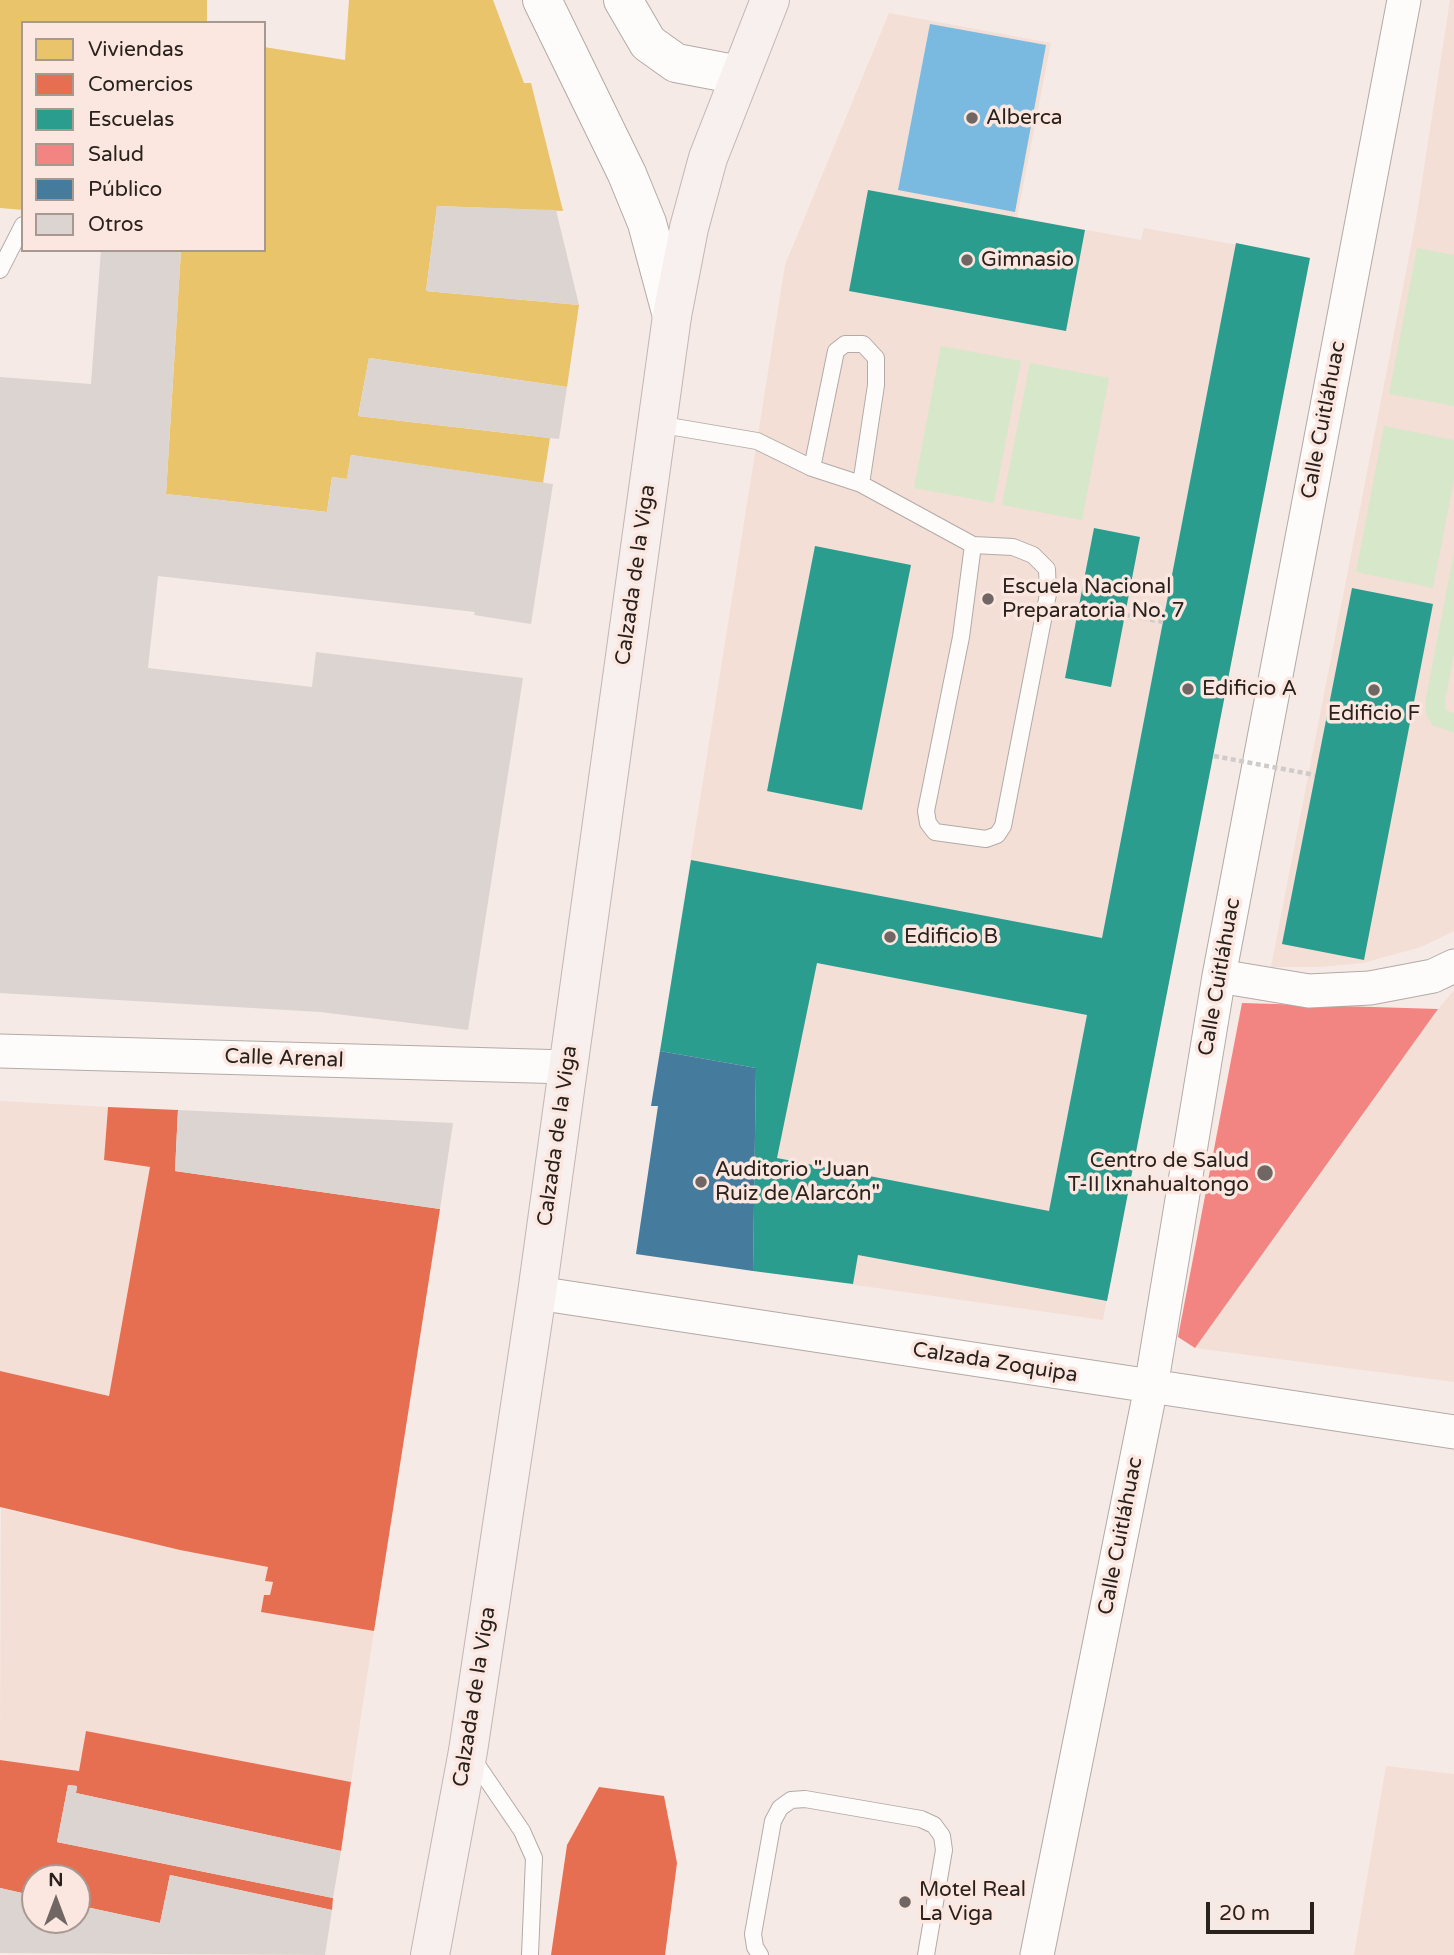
<!DOCTYPE html>
<html>
<head>
<meta charset="utf-8">
<style>
  body { margin:0 }
  #map { position:relative; width:1454px; height:1955px; overflow:hidden; background:#f5eae5; font-family:"Varela Round",sans-serif }
  canvas { display:block }
  .legend { position:absolute; left:21px; top:21px; width:245px; height:231px; box-sizing:border-box; background:#fbe7df; border:2px solid #a79892; margin:0; padding:9px 12px; list-style:none; font-size:21px; color:#28211e }
  .legend li { display:flex; align-items:center; gap:14px; height:35px }
  .legend b { width:35px; border:2px solid #a79892 }
  .north { position:absolute; left:21px; top:1864px; width:70px; height:70px; box-sizing:border-box; background:#fbe7df; border:2px solid #a79892; border-radius:50%; rotate:0deg; font-size:19px; font-weight:700; line-height:28px; text-align:center; color:#28211e }
  .north::after { content:''; display:block; margin:auto; width:24px; height:32px; background:#706764; clip-path:polygon(50% 0,100% 100%,50% 72%,0 100%) }
  .scale { position:absolute; left:1206px; top:1902px; width:108px; height:32px; box-sizing:border-box; border:4px solid #28211e; border-top:0; padding-left:9px; font-size:21px; line-height:24px; white-space:nowrap; color:#28211e; -webkit-text-stroke:5px #fbe7df; paint-order:stroke }
</style>
</head>
<body>
<div id="map">
<canvas width="1454" height="1955"></canvas>
<ul class="legend">
<li><b style="height:19px;background:#e9c46a"></b>Viviendas</li>
<li><b style="height:19px;background:#e76f51"></b>Comercios</li>
<li><b style="height:19px;background:#2a9d8f"></b>Escuelas</li>
<li><b style="height:19px;background:#f28482"></b>Salud</li>
<li><b style="height:19px;background:#457b9d"></b>Público</li>
<li><b style="height:19px;background:#dcd4d0"></b>Otros</li>
</ul>
<div class="north">N</div>
<div class="scale">20 m</div>
</div>
<script>
const ctx = document.querySelector('canvas').getContext('2d');
ctx.lineJoin = 'round';
function fill(path, color) {
  ctx.fillStyle = color;
  ctx.fill(path, 'evenodd');
}
function toPath(rows) {
  const path = new Path2D();
  for (const r of rows) {
    path.moveTo(r[0], r[1]);
    for (let i = 2; i < r.length; i += 2) path.lineTo(r[i], r[i + 1]);
  }
  return path;
}
function strokePath(path, color, width, dash) {
  ctx.strokeStyle = color;
  ctx.lineWidth = width;
  ctx.lineCap = dash ? 'butt' : 'round';
  ctx.setLineDash(dash || []);
  ctx.stroke(path);
}
function label(font, color, halo, rows, align = 'center') {
  ctx.font = font + ' "Varela Round",sans-serif';
  ctx.lineWidth = 7;
  ctx.setLineDash([]);
  ctx.textBaseline = 'middle';
  ctx.strokeStyle = halo;
  ctx.fillStyle = color;
  for (const [text, x, y, turn = 0] of rows) {
    ctx.save();
    ctx.translate(x, y);
    ctx.rotate((+turn || 0) * Math.PI / 180);
    ctx.textAlign = isNaN(turn) ? turn : align;
    if (halo) ctx.strokeText(text, 0, 0);
    ctx.fillText(text, 0, 0);
    ctx.restore();
  }
}
fill(toPath([
  [1450,0,1454,0,1454,931,1421,947,1363,963,1320,967,1271,967,1416,220],
  [889,13,1051,43,1017,217,1141,240,1144,228,1310,258,1103,1320,636,1254,658,1106,660,1051,785,265],
  [1454,990,1454,1382,1195,1348,1438,1009],
  [0,1101,108,1107,104,1160,150,1167,109,1396,0,1371],
  [1,1508,180,1550,268,1567,265,1581,273,1582,270,1595,264,1595,313,1621,374,1631,351,1782,86,1731,79,1771,0,1760],
  [1386,1766,1454,1774,1454,1955,1354,1955]
]), '#f3dfd6');
fill(toPath([
  [1417,248,1454,255,1454,406,1389,394],
  [941,346,1021,361,994,503,914,488],
  [1030,363,1109,378,1082,520,1002,505],
  [1384,426,1454,440,1454,479,1433,588,1356,572],
  [1454,552,1454,654,1445,700,1445,710,1454,713,1454,733,1432,725,1426,713,1426,698]
]), '#d6e7ca');
fill(toPath([
  [930,24,1046,45,1015,212,898,190]
]), '#7abae1');
fill(toPath([
  [0,0,207,0,207,23,23,23,23,210,0,208],
  [349,0,493,0,524,83,531,83,563,211,437,206,426,291,579,305,567,387,369,358,358,416,550,438,543,483,351,455,347,479,332,477,327,512,166,494,181,250,264,250,264,47,345,60]
]), '#e9c46a');
fill(toPath([
  [108,1107,178,1110,175,1171,440,1209,374,1631,261,1612,264,1595,270,1595,273,1582,265,1581,268,1567,180,1550,0,1507,0,1371,109,1396,150,1167,104,1160],
  [86,1731,351,1782,341,1851,76,1793,77,1786,68,1785,57,1842,333,1898,332,1910,170,1875,160,1923,77,1905,77,1878,35,1878,35,1896,0,1888,0,1760,79,1771],
  [599,1787,664,1796,677,1863,665,1955,551,1955,567,1845]
]), '#e76f51');
fill(toPath([
  [868,190,1085,230,1066,331,849,291],
  [1236,243,1310,258,1107,1301,858,1255,853,1284,753,1271,756,1068,660,1051,691,860,1102,938],
  [817,963,1087,1015,1049,1211,777,1158],
  [1094,528,1140,537,1111,687,1065,678],
  [815,546,911,565,862,810,767,791],
  [1352,588,1433,604,1364,960,1282,944]
]), '#2a9d8f');
fill(toPath([
  [1242,1003,1438,1009,1195,1348,1178,1337]
]), '#f28482');
fill(toPath([
  [660,1051,756,1068,753,1271,636,1254,658,1106,651,1106]
]), '#457b9d');
fill(toPath([
  [437,206,556,210,579,305,426,291],
  [101,250,181,250,166,494,327,512,332,477,347,479,351,455,553,484,531,624,474,615,475,612,158,576,148,668,312,687,316,652,523,678,468,1030,320,1012,0,993,0,377,91,384],
  [369,358,567,387,559,439,358,416],
  [178,1110,453,1123,440,1209,175,1171],
  [68,1785,77,1786,76,1793,341,1851,333,1898,57,1842],
  [170,1875,332,1910,325,1955,0,1953,0,1888,35,1896,35,1920,77,1920,77,1905,160,1923]
]), '#dcd4d0');
const service = toPath([
  [0,270,23,225],
  [657,424,757,441,812,468,861,484,973,545,1013,547,1033,555,1047,569,1048,594,1003,826,997,835,986,839,935,832,928,823,926,811,961,637,973,545],
  [812,468,836,351,845,344,863,344,876,358,876,385,861,484],
  [471,1756,522,1831,534,1858,530,1955],
  [760,1955,755,1947,753,1934,773,1821,780,1808,791,1800,805,1799,921,1819,934,1825,942,1836,944,1850,926,1955]
]);
const minor = toPath([
  [1219,976,1309,991,1370,988,1433,976,1454,966],
  [0,1051,568,1067],
  [537,1293,1454,1432],
  [1037,1955,1151,1387,1219,976,1404,0]
]);
const tertiary = toPath([
  [542,0,627,174,647,223,672,316],
  [623,0,648,43,676,63,739,75]
]);
const primary = toPath([
  [430,1955,468,1751,537,1293,672,316,689,228,708,158,770,0]
]);
strokePath(service, '#b2aaa6', 18);
strokePath(minor, '#b2aaa6', 35);
strokePath(tertiary, '#b2aaa6', 40);
strokePath(primary, '#c4b6b2', 40);
strokePath(toPath([
  [1125,615,1163,622]
]), '#cecbc9', 4.5, [5, 3.5]);
strokePath(service, '#fefcfb', 16);
strokePath(minor, '#fefcfb', 33);
strokePath(tertiary, '#fefcfb', 38);
strokePath(primary, '#f7f0ee', 38);
strokePath(toPath([
  [1214,756,1315,775]
]), '#cecbc9', 4.5, [5, 3.5]);
for (const [x, y, r, color] of [
  [972,118,7,"#706764"],
  [967,260,7,"#706764"],
  [988,599,7,"#706764"],
  [1188,689,7,"#706764"],
  [1374,690,7,"#706764"],
  [890,937,7,"#706764"],
  [1265,1173,9,"#706764"],
  [701,1182,7,"#706764"],
  [905,1902,7,"#706764"]
]) {
  const dot = new Path2D();
  dot.arc(x, y, r, 0, 2 * Math.PI);
  ctx.fillStyle = color;
  ctx.fill(dot);
  strokePath(dot, '#fbe7df', 2.5);
}
label('21px', '#28211e', '#fbe7df', [
  ["Alberca",986,118],
  ["Gimnasio",981,260],
  ["Escuela Nacional",1002,587],
  ["Preparatoria No. 7",1002,611],
  ["Edificio A",1202,689],
  ["Edificio F",1374,714,"center"],
  ["Edificio B",904,937],
  ["Centro de Salud",1249,1161,"right"],
  ["T-II Ixnahualtongo",1249,1185,"right"],
  ["Auditorio \"Juan",715,1170],
  ["Ruiz de Alarcón\"",715,1194],
  ["Motel Real",919,1890],
  ["La Viga",919,1914]
], 'left');
label('21px', '#28211e', '#fbe7df', [
  ["Calle Cuitláhuac",1324,420,-79],
  ["Calzada de la Viga",636,575,-82],
  ["Calle Cuitláhuac",1220,977,-80],
  ["Calle Arenal",284,1059,2],
  ["Calzada de la Viga",558,1136,-82],
  ["Calzada Zoquipa",995,1363,9],
  ["Calle Cuitláhuac",1121,1536,-79],
  ["Calzada de la Viga",475,1697,-81]
]);
</script>
</body>
</html>
